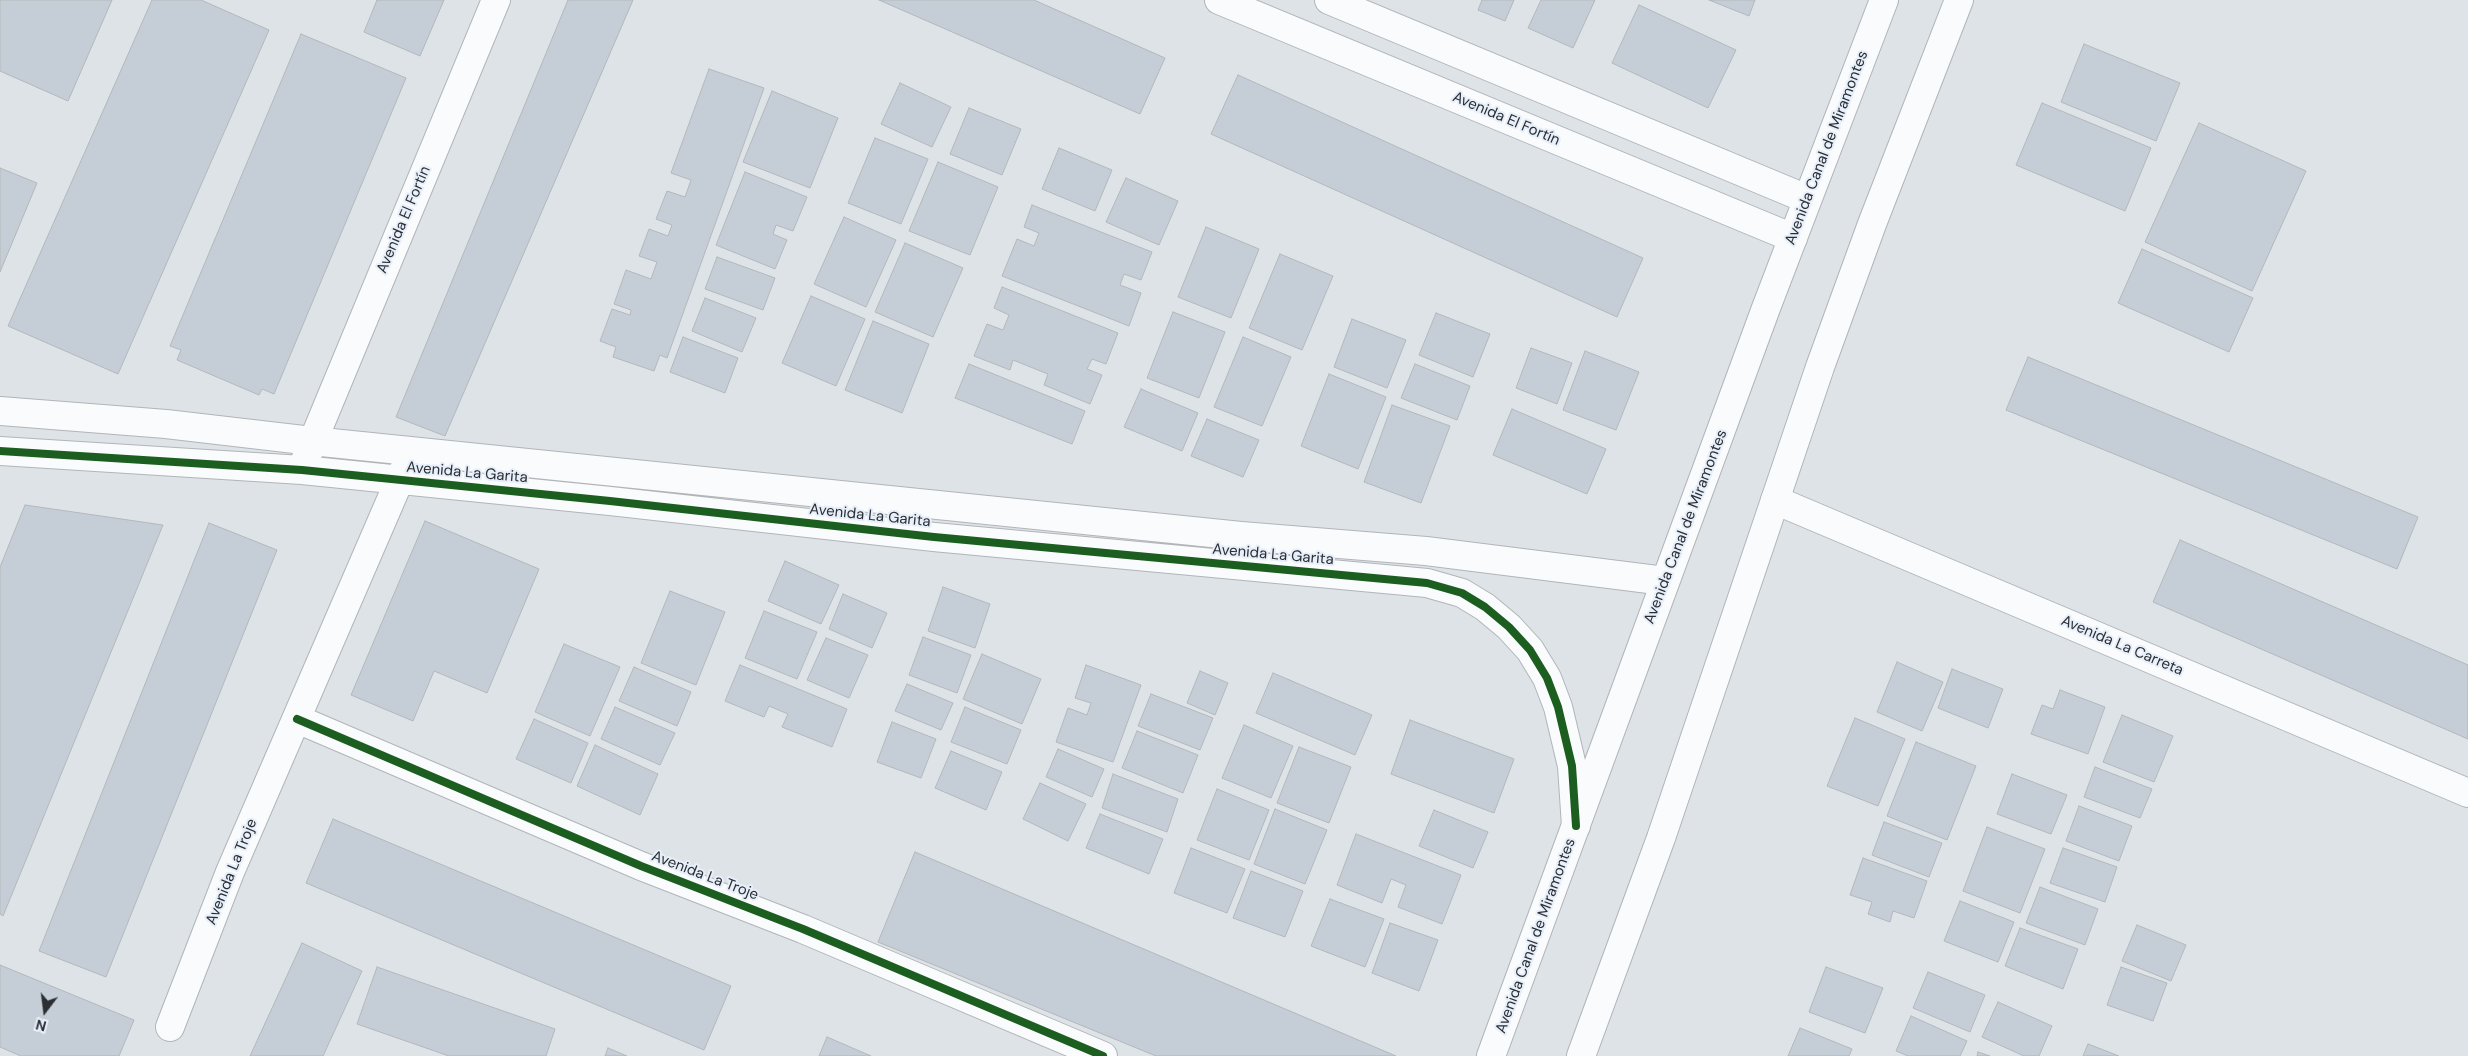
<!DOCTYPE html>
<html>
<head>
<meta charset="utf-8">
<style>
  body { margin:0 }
  #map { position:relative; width:2468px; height:1056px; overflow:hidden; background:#dee3e8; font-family:"DM Sans",sans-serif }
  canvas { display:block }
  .north { position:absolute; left:20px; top:986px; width:50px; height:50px; -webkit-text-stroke:4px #e7effa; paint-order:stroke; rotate:195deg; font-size:14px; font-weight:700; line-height:20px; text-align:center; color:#2b2e32 }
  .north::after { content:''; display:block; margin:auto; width:18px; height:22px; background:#2b2e32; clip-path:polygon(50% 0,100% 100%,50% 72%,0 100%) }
</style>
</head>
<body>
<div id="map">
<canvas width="2468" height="1056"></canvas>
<div class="north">N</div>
</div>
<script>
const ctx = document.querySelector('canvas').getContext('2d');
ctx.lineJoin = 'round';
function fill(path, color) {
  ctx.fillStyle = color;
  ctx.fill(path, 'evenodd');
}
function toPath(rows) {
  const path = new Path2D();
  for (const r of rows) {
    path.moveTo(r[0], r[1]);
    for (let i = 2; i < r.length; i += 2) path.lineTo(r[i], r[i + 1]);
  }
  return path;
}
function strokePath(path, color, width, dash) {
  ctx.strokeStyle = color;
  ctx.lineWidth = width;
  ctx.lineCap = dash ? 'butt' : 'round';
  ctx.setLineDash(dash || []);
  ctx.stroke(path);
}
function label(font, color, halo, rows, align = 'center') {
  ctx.font = font + ' "DM Sans",sans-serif';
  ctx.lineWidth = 4;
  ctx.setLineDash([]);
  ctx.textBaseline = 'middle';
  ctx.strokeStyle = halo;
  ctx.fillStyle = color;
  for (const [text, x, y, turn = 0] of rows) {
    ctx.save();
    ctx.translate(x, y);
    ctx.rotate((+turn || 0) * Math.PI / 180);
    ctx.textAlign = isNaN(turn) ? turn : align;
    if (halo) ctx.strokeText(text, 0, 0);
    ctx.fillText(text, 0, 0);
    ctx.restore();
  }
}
const building = toPath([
  [0,0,112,0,68,101,0,71,0,0],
  [152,0,201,0,269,30,118,374,8,326,152,0],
  [377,0,444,0,420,56,364,32,377,0],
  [568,0,633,0,445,436,396,417,568,0],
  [879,0,1034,0,1165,58,1140,114,879,0],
  [1482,0,1514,0,1505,21,1478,10,1482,0],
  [1541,0,1595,0,1573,48,1528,28,1541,0],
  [1709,0,1755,0,1749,16,1709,0],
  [1639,5,1736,50,1708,108,1612,63,1639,5],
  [301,34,406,78,274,394,262,389,259,395,177,360,181,350,170,346,301,34],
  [2084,44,2180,83,2156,141,2061,102,2084,44],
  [709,69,764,88,667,358,660,355,654,371,613,357,616,347,600,341,612,309,630,315,631,310,614,304,626,270,651,279,657,262,639,256,649,229,668,236,672,225,656,219,667,191,685,197,691,180,671,173,709,69],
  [1238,75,1643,258,1617,317,1211,134,1238,75],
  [900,83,951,107,932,147,881,124,900,83],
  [772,91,838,118,810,188,743,162,772,91],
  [2042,103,2151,148,2125,211,2016,165,2042,103],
  [969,108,1021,129,1002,175,950,154,969,108],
  [2199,123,2306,171,2252,291,2145,242,2199,123],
  [875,138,928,159,901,224,848,203,875,138],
  [1059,148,1112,170,1095,211,1042,189,1059,148],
  [938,162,998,187,970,255,909,231,938,162],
  [0,168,37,183,0,272,0,168],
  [745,172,807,197,793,231,776,225,773,234,787,240,775,269,716,245,745,172],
  [1126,178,1178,201,1159,245,1106,222,1126,178],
  [1032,205,1152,252,1141,280,1124,274,1120,285,1141,293,1129,326,1002,276,1017,239,1034,246,1039,233,1024,227,1032,205],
  [844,217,896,240,866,307,814,284,844,217],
  [1206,227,1259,249,1231,318,1178,297,1206,227],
  [905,243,963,268,933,337,875,312,905,243],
  [2142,249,2253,298,2229,352,2118,303,2142,249],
  [1280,254,1333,276,1302,350,1249,328,1280,254],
  [717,257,775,278,763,310,705,289,717,257],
  [1002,287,1118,333,1106,364,1092,359,1087,369,1102,375,1090,404,1044,385,1048,374,1013,360,1010,370,974,356,987,324,1003,330,1009,315,994,308,1002,287],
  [811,296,865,319,836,386,782,363,811,296],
  [705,298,756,318,742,352,692,331,705,298],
  [1173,312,1225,332,1199,398,1147,378,1173,312],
  [1436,313,1490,334,1473,377,1419,355,1436,313],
  [1352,319,1406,340,1387,388,1334,367,1352,319],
  [873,321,929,344,902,413,845,390,873,321],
  [683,337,738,358,725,393,670,372,683,337],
  [1243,337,1291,357,1262,426,1214,407,1243,337],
  [1531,348,1572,363,1557,404,1516,388,1531,348],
  [1585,351,1639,372,1616,430,1563,410,1585,351],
  [2028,357,2418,517,2397,569,2006,410,2028,357],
  [969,364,1085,411,1072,444,955,398,969,364],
  [1415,364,1470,386,1457,420,1401,398,1415,364],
  [1329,374,1386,397,1358,469,1301,446,1329,374],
  [1141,389,1198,413,1182,451,1124,427,1141,389],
  [1392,405,1450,426,1421,503,1364,482,1392,405],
  [1512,409,1606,449,1587,494,1493,455,1512,409],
  [1207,419,1259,440,1243,477,1191,456,1207,419],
  [25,505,163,525,3,916,0,914,0,567,25,505],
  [425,521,539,569,487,693,434,671,413,721,351,695,425,521],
  [209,523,277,550,106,977,39,951,209,523],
  [2180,540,2468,665,2468,739,2153,602,2180,540],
  [785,561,839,585,821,624,768,601,785,561],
  [943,587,990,604,975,648,928,631,943,587],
  [670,591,725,612,696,685,641,663,670,591],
  [843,594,887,613,872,648,829,629,843,594],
  [764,611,817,632,797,679,745,658,764,611],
  [923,637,971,655,957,693,909,675,923,637],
  [826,638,868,655,849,698,807,680,826,638],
  [564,644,620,667,590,736,535,712,564,644],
  [982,654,1041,679,1022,724,963,699,982,654],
  [1897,662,1943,682,1922,731,1877,712,1897,662],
  [740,665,847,709,832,747,782,727,788,714,769,706,764,717,725,701,740,665],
  [1086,665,1141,685,1113,762,1056,742,1068,708,1087,715,1091,703,1075,698,1086,665],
  [634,667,691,692,677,726,619,701,634,667],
  [1952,669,2003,689,1988,728,1938,708,1952,669],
  [1200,671,1228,683,1215,715,1187,703,1200,671],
  [1273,673,1372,715,1355,755,1256,713,1273,673],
  [907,684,953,703,941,730,895,711,907,684],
  [2060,690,2105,707,2088,754,2031,734,2042,705,2053,709,2060,690],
  [1151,694,1213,718,1200,750,1138,726,1151,694],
  [615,707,675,733,660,765,601,739,615,707],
  [965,707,1021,730,1007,764,951,742,965,707],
  [2122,715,2173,736,2154,782,2103,762,2122,715],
  [1855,718,1905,739,1878,806,1827,786,1855,718],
  [534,719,588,743,571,783,516,759,534,719],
  [1410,720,1514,759,1494,813,1391,774,1410,720],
  [892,722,936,739,921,778,877,762,892,722],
  [1244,725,1293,746,1271,798,1222,778,1244,725],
  [1137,731,1198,755,1183,793,1122,768,1137,731],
  [1916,742,1976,766,1947,840,1887,816,1916,742],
  [595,745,658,774,640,815,577,786,595,745],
  [1299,747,1351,767,1329,823,1277,803,1299,747],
  [1058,749,1104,769,1092,797,1046,777,1058,749],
  [951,751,1002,772,986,810,935,788,951,751],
  [2095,767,2152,789,2140,818,2084,797,2095,767],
  [1113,774,1178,799,1167,832,1102,808,1113,774],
  [2012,774,2067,795,2051,834,1997,814,2012,774],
  [1040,783,1086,804,1068,841,1023,819,1040,783],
  [1217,789,1269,810,1249,860,1197,840,1217,789],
  [2079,806,2132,826,2119,861,2066,841,2079,806],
  [1275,809,1327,830,1305,884,1254,864,1275,809],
  [1434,810,1488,832,1473,868,1419,846,1434,810],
  [1100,814,1163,839,1149,874,1086,848,1100,814],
  [333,819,731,986,704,1050,306,883,333,819],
  [1884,822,1942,843,1929,877,1872,855,1884,822],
  [1987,827,2045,849,2020,913,1963,891,1987,827],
  [1356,834,1461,875,1442,924,1398,907,1406,885,1391,879,1382,903,1337,885,1356,834],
  [1191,848,1245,869,1227,913,1174,893,1191,848],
  [2063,848,2117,867,2105,902,2050,883,2063,848],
  [915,852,1396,1056,1156,1056,878,942,915,852],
  [1863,858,1927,881,1914,918,1893,911,1890,922,1868,914,1872,902,1850,895,1863,858],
  [1251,871,1303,891,1285,937,1233,918,1251,871],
  [2040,887,2098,909,2085,945,2026,923,2040,887],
  [1330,899,1384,919,1365,967,1311,946,1330,899],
  [1960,901,2014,922,1998,962,1944,941,1960,901],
  [1390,923,1438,940,1419,991,1372,973,1390,923],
  [2137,925,2186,945,2171,981,2122,961,2137,925],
  [2020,928,2078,949,2063,989,2005,966,2020,928],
  [302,943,362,971,323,1056,250,1056,302,943],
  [0,965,134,1020,119,1056,21,1056,0,1047,0,965],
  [377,967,555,1029,546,1056,449,1056,357,1024,377,967],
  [1826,967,1883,988,1865,1033,1809,1012,1826,967],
  [2121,967,2167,983,2153,1021,2107,1005,2121,967],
  [1928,972,1985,995,1970,1032,1913,1008,1928,972],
  [1998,1002,2052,1026,2039,1056,2024,1056,1982,1037,1998,1002],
  [1911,1016,1967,1041,1960,1056,1908,1056,1896,1051,1911,1016],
  [1800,1028,1852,1049,1849,1056,1788,1056,1800,1028],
  [827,1037,871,1056,819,1056,827,1037],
  [2088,1044,2119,1056,2083,1056,2088,1044],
  [608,1048,627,1056,605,1056,608,1048],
  [1978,1052,1990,1056,1977,1056,1978,1052]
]);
fill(building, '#c5ced7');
strokePath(building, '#b4b7bb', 1);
const street = toPath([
  [1219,0,1793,238],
  [1329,0,1807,199],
  [0,411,166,424,312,441,1241,536,1426,551,1665,581],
  [0,451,302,470,610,501,934,537,1427,583,1462,593,1485,607,1509,627,1530,650,1547,678,1558,707,1572,766,1576,826],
  [306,458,496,0],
  [1775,500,2468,793],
  [297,719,641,866,803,929,1103,1056],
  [170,1027,230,872,406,465]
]);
const primary = toPath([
  [1491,1056,1766,308,1884,0],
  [1581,1056,1661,838,1820,367,1872,224,1959,0]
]);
strokePath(street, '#b1b5b9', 30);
strokePath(primary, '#b1b5b9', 30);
strokePath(street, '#fafbfc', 28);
strokePath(primary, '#fafbfc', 28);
strokePath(toPath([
  [0,451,302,470,610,501,934,537,1427,583,1462,593,1485,607,1509,627,1530,650,1547,678,1558,707,1572,766,1576,826],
  [297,719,641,866,803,929,1103,1056]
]), '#1b5e20', 8);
label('15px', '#2b2e32', '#e7effa', [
  ["Avenida El Fortín",1506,119,23],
  ["Avenida Canal de Miramontes",1827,148,-69],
  ["Avenida El Fortín",404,220,-67],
  ["Avenida La Garita",467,473,5],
  ["Avenida La Garita",870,516,6],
  ["Avenida Canal de Miramontes",1686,527,-69],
  ["Avenida La Garita",1273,555,5],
  ["Avenida La Carreta",2122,646,23],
  ["Avenida La Troje",232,872,-68],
  ["Avenida La Troje",705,876,21],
  ["Avenida Canal de Miramontes",1536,936,-70]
]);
</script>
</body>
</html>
